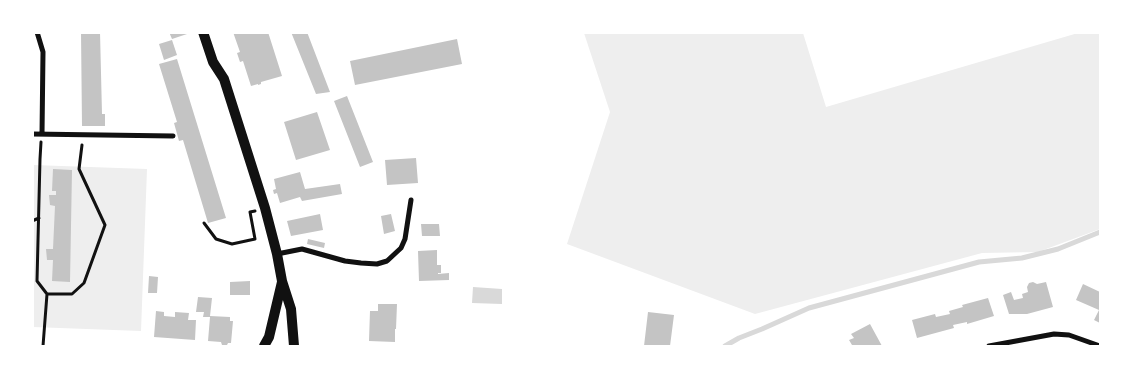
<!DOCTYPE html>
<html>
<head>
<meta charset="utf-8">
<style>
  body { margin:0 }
  #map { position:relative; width:1133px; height:379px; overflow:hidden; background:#fff; font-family:"Fira Sans Condensed",sans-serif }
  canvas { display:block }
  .frame { position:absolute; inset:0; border:34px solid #fff; pointer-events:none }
</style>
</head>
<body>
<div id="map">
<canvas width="1133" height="379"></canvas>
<div class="frame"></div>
</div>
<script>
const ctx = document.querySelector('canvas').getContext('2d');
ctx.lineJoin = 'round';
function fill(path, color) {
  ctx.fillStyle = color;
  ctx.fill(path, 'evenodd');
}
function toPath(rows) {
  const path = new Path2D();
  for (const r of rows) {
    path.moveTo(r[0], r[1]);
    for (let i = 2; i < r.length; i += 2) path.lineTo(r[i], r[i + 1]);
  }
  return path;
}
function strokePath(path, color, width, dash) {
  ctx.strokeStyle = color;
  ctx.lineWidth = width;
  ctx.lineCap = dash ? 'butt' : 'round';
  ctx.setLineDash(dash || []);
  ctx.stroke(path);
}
fill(toPath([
  [584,33,803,33,826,107,1078,33,1100,33,1100,229,1038,252,982,253,755,314,567,244,610,112],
  [33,165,147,169,141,331,33,327]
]), '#eee');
fill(toPath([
  [473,287,502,289,502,304,472,303]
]), '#d9d9d9');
strokePath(toPath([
  [725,346,739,338,762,329,809,308,979,262,1022,258,1058,249,1100,232]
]), '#d9d9d9', 5);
fill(toPath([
  [81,32,100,32,102,114,105,114,105,126,82,126],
  [169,32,190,32,190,33,172,39],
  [233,32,268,32,282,76,261,82,261,84,258,85,258,84,251,86,243,61,240,62,237,53,240,52],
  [291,32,307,32,330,92,316,94],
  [457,39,462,64,355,85,350,61],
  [172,40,177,55,164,60,159,44],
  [177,59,226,218,208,223,183,140,179,141,174,123,177,122,159,64],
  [347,96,373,162,360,167,334,101],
  [317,112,330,150,296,160,284,122],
  [416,158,418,183,387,185,385,160],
  [53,169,72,170,70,282,52,281,53,260,47,260,46,249,53,249,55,206,50,205,49,195,56,195,56,191,52,191],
  [300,172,305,189,340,184,342,194,302,201,300,197,280,203,277,193,274,194,273,190,276,189,274,179],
  [320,214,323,230,291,236,287,221],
  [391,214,395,231,384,234,381,216],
  [421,224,439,224,440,236,422,236],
  [308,239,325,243,324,248,307,244],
  [437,250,437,265,441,265,441,273,438,273,438,274,449,273,449,280,419,281,418,251],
  [149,276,158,277,157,293,148,293],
  [250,281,250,295,230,295,230,282],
  [1033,282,1037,284,1046,282,1053,307,1027,314,1009,314,1003,295,1011,292,1014,300,1023,298,1022,294,1028,292,1027,287,1029,283],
  [1083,284,1100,292,1100,323,1094,320,1099,310,1076,300],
  [198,297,212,298,210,316,230,317,230,321,233,321,231,343,228,343,227,345,222,345,221,342,208,341,210,317,203,317,204,312,196,312],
  [988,298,994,316,967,324,967,322,953,325,954,328,917,338,912,320,935,314,936,317,950,314,949,311,963,307,962,305],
  [378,304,397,304,396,329,395,329,395,342,369,341,370,311,378,311],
  [156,311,164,312,164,316,175,317,175,312,189,313,188,320,196,320,195,340,154,337],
  [648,312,674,315,670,346,644,346],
  [870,324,882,346,848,346,852,345,849,340,854,338,851,334]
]), '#c4c4c4');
strokePath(toPath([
  [41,142,40,159,37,281,47,294,43,346],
  [32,221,39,218],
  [204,223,216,239,232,244,255,239,250,212,255,211],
  [47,294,72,294,84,283,105,225,79,169,82,145]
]), '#111', 3);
strokePath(toPath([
  [37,32,43,52,42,134],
  [32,134,173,136],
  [277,254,302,249,345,261,361,263,377,264,387,261,401,248,405,239,411,200],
  [989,346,1054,334,1069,335,1100,346]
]), '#111', 5);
strokePath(toPath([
  [203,32,213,62,224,79,265,208,277,254,282,281,291,309,294,346],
  [264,346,269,337,282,282]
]), '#111', 10);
</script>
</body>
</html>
